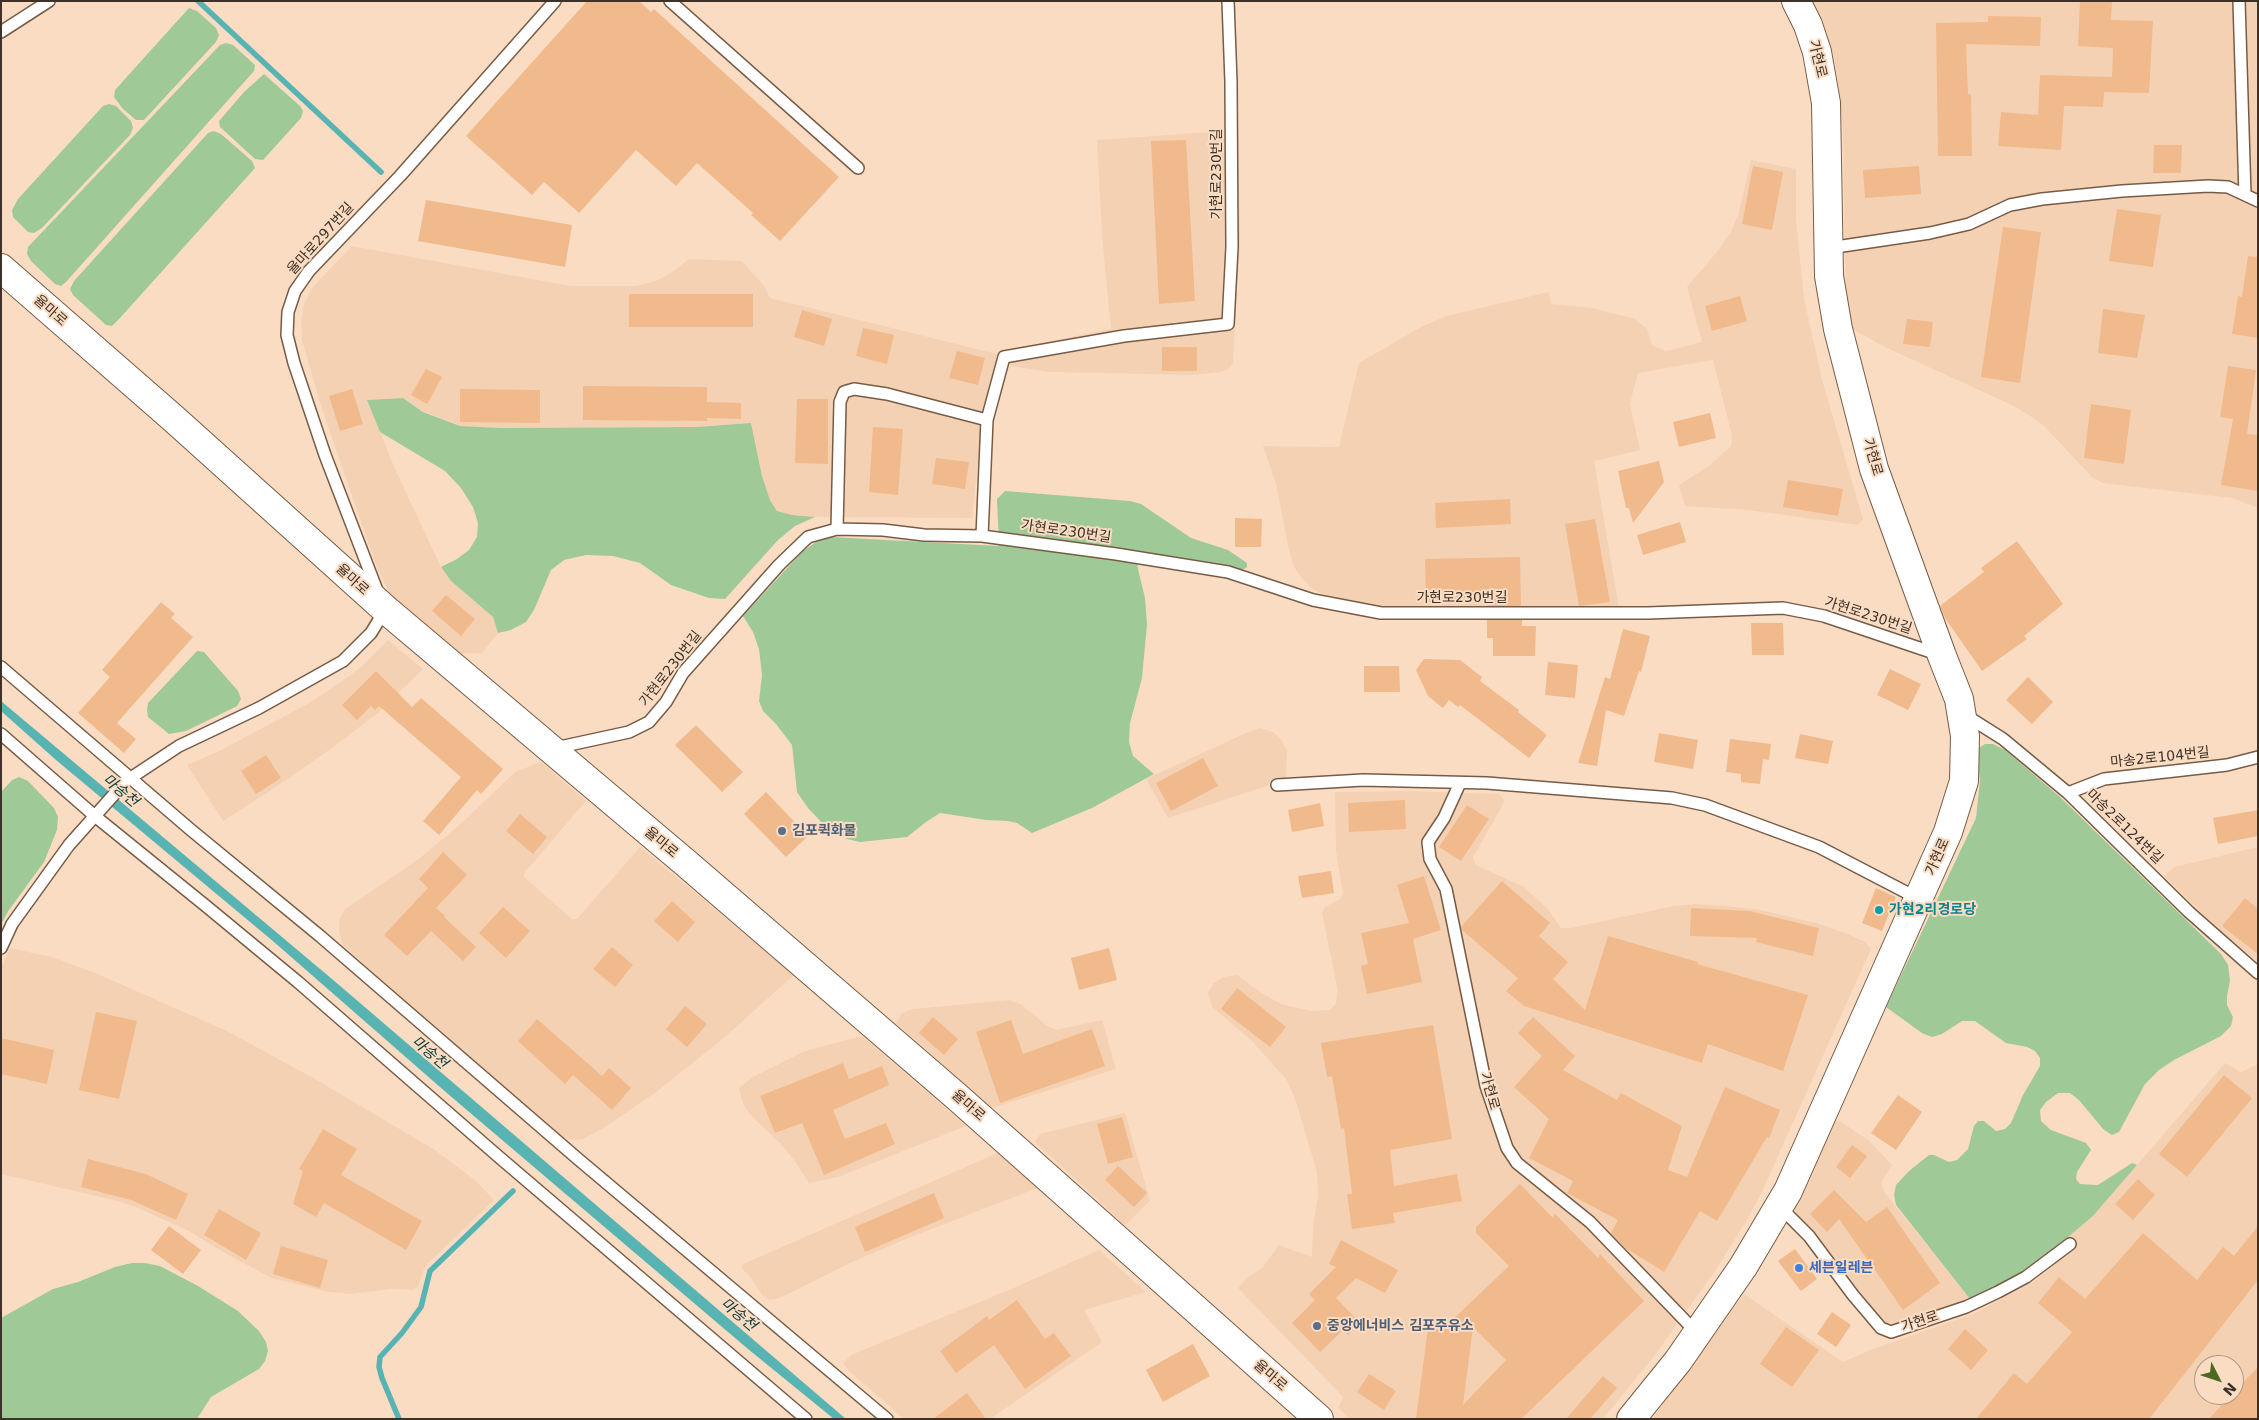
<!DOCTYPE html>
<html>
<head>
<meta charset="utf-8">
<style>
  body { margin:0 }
  #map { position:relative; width:2259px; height:1420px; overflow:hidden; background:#fadcc3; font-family:"DejaVu Sans",sans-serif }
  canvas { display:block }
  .frame { position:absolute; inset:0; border:2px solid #3e3228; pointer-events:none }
  .north { position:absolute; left:2194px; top:1355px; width:50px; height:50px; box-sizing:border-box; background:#fadcc3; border:1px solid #af9885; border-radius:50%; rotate:131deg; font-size:14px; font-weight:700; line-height:20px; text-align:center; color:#3e3228 }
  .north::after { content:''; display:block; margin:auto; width:18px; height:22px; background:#4a6a20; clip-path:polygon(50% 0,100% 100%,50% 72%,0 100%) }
</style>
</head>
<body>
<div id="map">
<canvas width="2259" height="1420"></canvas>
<div class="frame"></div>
<div class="north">N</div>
</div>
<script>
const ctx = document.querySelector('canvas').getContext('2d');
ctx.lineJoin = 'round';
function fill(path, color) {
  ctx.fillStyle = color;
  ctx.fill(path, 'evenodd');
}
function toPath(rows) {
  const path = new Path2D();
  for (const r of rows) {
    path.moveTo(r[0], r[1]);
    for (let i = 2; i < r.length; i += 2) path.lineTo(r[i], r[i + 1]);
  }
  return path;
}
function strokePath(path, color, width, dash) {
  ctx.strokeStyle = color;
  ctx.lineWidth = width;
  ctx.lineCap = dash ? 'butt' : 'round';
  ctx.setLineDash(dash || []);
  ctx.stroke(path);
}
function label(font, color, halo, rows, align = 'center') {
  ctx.font = font + ' "DejaVu Sans","Noto Sans KR",sans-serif';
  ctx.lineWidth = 4;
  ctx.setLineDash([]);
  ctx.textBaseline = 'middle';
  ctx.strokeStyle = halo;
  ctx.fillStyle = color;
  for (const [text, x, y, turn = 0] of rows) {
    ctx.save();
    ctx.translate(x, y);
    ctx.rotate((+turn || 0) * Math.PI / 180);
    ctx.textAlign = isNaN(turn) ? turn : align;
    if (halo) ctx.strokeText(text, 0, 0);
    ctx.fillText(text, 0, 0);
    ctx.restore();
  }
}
fill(toPath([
  [1811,1,2258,1,2258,508,2232,498,2102,483,2092,477,2044,426,2030,416,2014,406,1887,348,1854,330,1848,321,1846,306,1843,134,1839,92,1835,62,1827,36],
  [1238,130,1240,242,1233,363,1229,369,1220,372,1192,375,1051,372,1010,366,1006,350,1111,329,1102,236,1097,140],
  [1751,160,1796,169,1796,220,1804,298,1822,380,1863,519,1858,525,1748,510,1685,506,1679,485,1709,466,1731,446,1732,436,1713,360,1638,373,1630,404,1640,450,1594,461,1619,608,1397,609,1328,596,1314,590,1303,580,1294,567,1289,550,1276,484,1263,446,1339,447,1359,363,1421,327,1446,316,1549,292,1551,304,1592,308,1635,319,1647,329,1652,345,1666,351,1702,342,1687,287,1716,253,1731,232,1738,215],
  [352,246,570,286,636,286,656,281,671,273,689,259,742,261,764,286,770,298,997,354,984,407,972,518,815,517,792,515,777,511,770,500,762,476,751,423,697,427,501,428,460,426,423,411,403,398,367,400,395,469,441,567,451,581,493,617,498,633,482,653,455,654,401,607,388,591,376,565,322,409,302,341,301,320,304,304,312,288],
  [388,640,423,669,379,712,332,748,279,785,223,821,187,765,219,751,304,706,341,682,360,668],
  [1260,728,1273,732,1282,740,1287,751,1286,777,1267,786,1168,818,1146,779,1248,732],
  [541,762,586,801,525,872,524,877,572,919,577,919,640,847,794,975,719,1042,655,1093,605,1127,583,1139,572,1140,559,1136,356,957,343,945,339,933,339,920,344,910,420,858,463,822,515,772],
  [1409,791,1499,794,1504,800,1500,810,1473,857,1476,865,1524,887,1548,909,1561,928,1571,928,1673,906,1695,904,1726,906,1761,910,1816,923,1848,934,1865,942,1871,949,1761,1194,1745,1223,1717,1268,1655,1355,1603,1419,1350,1419,1338,1408,1343,1397,1238,1288,1248,1277,1263,1267,1279,1245,1312,1257,1313,1225,1318,1197,1317,1173,1295,1098,1286,1079,1252,1041,1212,1007,1208,993,1213,984,1223,977,1237,975,1260,992,1281,1004,1311,1011,1330,1010,1336,1003,1338,991,1322,913,1325,907,1340,899,1343,894,1336,851,1335,792],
  [2258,847,2258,962,2229,939,2164,876,2174,867],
  [10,948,51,957,93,972,227,1031,315,1079,435,1150,475,1180,494,1200,428,1263,424,1269,418,1287,412,1290,392,1289,350,1294,329,1292,272,1278,228,1255,189,1231,138,1208,118,1201,1,1174,1,969],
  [1010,1000,1022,1005,1047,1026,1056,1030,1102,1020,1116,1069,992,1108,896,1023,901,1014,912,1009],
  [862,1036,966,1126,838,1177,809,1183,794,1160,781,1144,749,1114,742,1101,739,1088,753,1077,805,1051],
  [2225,1063,2241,1072,2258,1064,2258,1419,1652,1419,1744,1294,1843,1362,1873,1349,1973,1314,2032,1283,2054,1265,2047,1255,2093,1216],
  [2204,1365,2234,1365,2234,1395,2204,1395],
  [1125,1113,1150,1201,1125,1225,1035,1142,1040,1134],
  [1840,1121,1868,1140,1892,1165,1882,1181,1882,1186,1884,1192,1970,1299,1896,1323,1889,1324,1882,1321,1816,1233,1798,1216,1794,1208,1832,1122],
  [1000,1152,1040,1187,906,1239,852,1262,780,1298,770,1300,763,1296,749,1275,742,1269,743,1264],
  [1099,1250,1146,1292,1084,1310,1102,1342,990,1419,904,1419,849,1371,843,1363,851,1355,1016,1287]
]), '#f5d1b3');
fill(toPath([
  [189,8,197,11,216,28,219,35,216,42,144,120,136,120,123,109,114,97,115,90],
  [226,43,233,45,255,65,254,71,66,282,61,286,55,284,31,261,27,254,28,247,220,45],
  [264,74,300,106,303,111,301,118,263,160,255,159,220,127,219,121,244,92],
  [109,104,116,106,131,121,133,128,130,135,42,228,34,233,28,232,13,217,12,210,18,199,103,106],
  [214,131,221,134,252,161,255,168,120,318,112,326,106,325,73,295,70,289,74,281,208,133],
  [403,398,423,412,460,426,501,428,697,427,751,423,762,476,770,500,777,511,792,515,815,517,795,526,778,540,725,599,709,598,671,585,640,563,613,556,586,555,564,560,551,570,534,610,526,622,511,630,498,633,493,617,451,581,441,567,457,559,469,550,477,537,478,523,473,507,461,488,445,471,380,432,367,400],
  [1005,491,1130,501,1141,504,1191,538,1228,550,1247,563,1247,567,1242,570,1217,563,1136,552,1138,569,1145,598,1147,624,1142,678,1130,723,1129,742,1133,756,1154,774,1092,808,1032,833,1017,823,1008,821,986,820,940,813,926,822,907,837,860,842,847,839,825,826,808,808,797,792,792,745,776,724,763,711,759,701,762,675,759,649,753,632,743,616,802,552,816,542,831,537,999,546,997,499],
  [197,651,204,652,238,691,241,699,237,706,223,713,186,731,169,734,148,717,147,710,148,703],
  [1985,744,1993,744,2005,750,2060,797,2221,954,2228,965,2230,981,2227,996,2227,1005,2233,1017,2231,1026,2221,1036,2174,1060,2159,1070,2145,1084,2119,1132,2112,1135,2103,1129,2079,1100,2070,1093,2058,1093,2046,1102,2040,1110,2041,1121,2051,1130,2086,1143,2091,1150,2077,1172,2076,1179,2080,1184,2098,1185,2132,1163,2137,1165,2093,1216,2047,1255,2021,1274,1970,1299,1896,1205,1894,1195,1896,1185,1909,1171,1929,1155,1934,1155,1949,1162,1957,1160,1968,1149,1974,1126,1978,1121,1984,1121,1996,1131,2005,1129,2011,1123,2023,1095,2040,1066,2040,1058,2035,1051,2027,1047,2006,1043,1975,1021,1962,1021,1942,1034,1932,1037,1922,1033,1886,1007,1976,818,1980,780,1977,757,1979,748],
  [19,777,28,781,54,808,58,817,57,830,44,862,9,910,1,924,1,792,12,780],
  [132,1263,145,1263,160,1266,198,1286,238,1311,259,1331,266,1342,268,1351,265,1361,259,1369,211,1397,197,1419,1,1419,1,1318,53,1289,78,1282,115,1267]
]), '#9fca98');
fill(toPath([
  [1,701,332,979,846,1419,834,1419,748,1349,448,1094,274,942,56,760,1,711]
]), '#58b3b3');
strokePath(toPath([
  [198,1,381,172],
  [399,1419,382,1378,379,1367,380,1357,402,1333,421,1307,430,1271,513,1191]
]), '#58b3b3', 5.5);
fill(toPath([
  [587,1,639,1,651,12,654,9,839,177,780,241,751,215,753,213,697,163,676,186,636,150,579,213,544,182,532,195,466,136],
  [2080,1,2112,1,2111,20,2153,21,2149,93,2104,92,2103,107,2064,106,2061,150,1998,146,2001,112,2038,115,2040,75,2112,77,2113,48,2078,46],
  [1988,16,2041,17,2040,46,1966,44,1968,94,1971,94,1972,156,1938,156,1936,23,1988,22],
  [1186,140,1195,301,1159,304,1151,141],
  [2154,145,2182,145,2181,173,2153,173],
  [1753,166,1783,172,1772,230,1742,224],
  [1919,166,1921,194,1865,198,1863,170],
  [426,200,572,225,565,267,418,241],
  [2117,209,2161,215,2153,267,2109,261],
  [2003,227,2041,232,2020,383,1981,377],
  [2248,256,2258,257,2258,338,2232,334,2238,296,2242,297],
  [629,294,753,294,753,327,629,327],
  [1740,296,1747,321,1712,331,1705,306],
  [2103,309,2145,315,2137,358,2098,353],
  [802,310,832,319,824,346,794,337],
  [1907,319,1933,322,1930,347,1903,344],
  [863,328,894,335,887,364,856,356],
  [1162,347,1197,347,1197,371,1162,371],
  [957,351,985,358,978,385,949,378],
  [2228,366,2256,370,2247,434,2258,435,2258,491,2221,485,2233,419,2220,417],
  [426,369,442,377,427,404,411,395],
  [583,386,707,387,707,402,741,403,741,419,707,418,707,421,583,420],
  [352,389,363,424,340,431,329,396],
  [460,389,540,390,540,423,460,422],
  [797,399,828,399,828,464,795,463],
  [2091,404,2131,410,2124,464,2084,458],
  [1710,413,1716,438,1679,447,1673,422],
  [873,427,903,429,898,495,869,492],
  [936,458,969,462,965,489,932,484],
  [1659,461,1664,482,1633,523,1629,508,1626,508,1618,471],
  [1788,480,1843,489,1838,516,1783,507],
  [1510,499,1511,524,1436,528,1435,503],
  [1235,518,1262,519,1261,547,1235,547],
  [1595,519,1610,602,1579,606,1565,524],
  [1680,522,1686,542,1643,555,1637,535],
  [2017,541,2063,604,2024,636,2027,639,1982,671,1945,618,1940,606,1984,572,1981,568],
  [1520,557,1521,606,1487,606,1487,601,1426,602,1425,559],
  [446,595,475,619,461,636,432,611],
  [161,602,175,614,171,618,193,637,117,723,136,739,124,753,78,713,110,677,102,670],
  [1487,620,1522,620,1522,626,1536,626,1535,656,1493,656,1493,638,1487,638],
  [1751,623,1783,623,1784,655,1752,655],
  [1623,629,1650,636,1641,672,1639,671,1624,716,1606,710,1597,766,1578,763,1605,677,1610,679],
  [1424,659,1460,660,1482,677,1480,681,1519,710,1518,712,1547,735,1529,758,1460,705,1458,707,1449,700,1443,708,1428,696,1416,670],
  [1548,662,1578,665,1575,698,1545,695],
  [1364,666,1399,666,1400,692,1364,692],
  [1890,669,1921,684,1908,710,1877,695],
  [376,671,412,707,421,698,503,769,481,794,477,790,439,835,423,821,461,777,379,706,375,710,371,706,357,720,342,705],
  [2028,677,2053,702,2032,724,2006,700],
  [696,725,743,772,722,792,675,745],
  [1659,733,1698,740,1693,769,1654,762],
  [1800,734,1833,741,1828,764,1795,758],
  [1730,739,1771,744,1769,760,1763,759,1760,784,1741,782,1741,774,1726,772],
  [266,755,281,778,256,794,241,771],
  [1203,758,1218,786,1171,811,1156,783],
  [766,792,808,836,786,857,744,814],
  [1405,800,1406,829,1349,832,1348,803],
  [1320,803,1324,826,1292,832,1288,810],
  [1467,805,1489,819,1461,861,1439,847],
  [2258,810,2258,836,2218,844,2213,818],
  [520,814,547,837,533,854,506,831],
  [443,852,467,875,436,908,445,916,444,917,476,947,463,961,431,931,407,956,384,935,428,888,419,879],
  [1331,871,1334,893,1302,898,1298,876],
  [1424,876,1441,930,1413,939,1422,982,1367,994,1361,966,1368,964,1361,933,1409,923,1397,885],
  [1502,881,1550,923,1539,936,1568,962,1553,979,1585,1010,1608,936,1698,962,1697,964,1808,995,1783,1071,1708,1044,1702,1063,1524,1006,1506,991,1518,978,1462,930,1461,927],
  [1876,888,1896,897,1882,931,1862,923],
  [2245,898,2258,909,2258,954,2222,926],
  [672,901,695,922,678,942,654,921],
  [503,907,530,931,506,958,479,933],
  [1691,908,1749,911,1819,928,1813,956,1756,942,1757,938,1690,936],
  [612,947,633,965,615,987,593,969],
  [1109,948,1117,980,1079,990,1071,958],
  [1237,988,1286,1027,1270,1047,1221,1009],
  [685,1006,707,1024,687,1047,666,1029],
  [96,1012,137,1021,119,1099,79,1090],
  [933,1017,958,1039,944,1055,919,1033],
  [1533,1017,1575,1056,1563,1070,1617,1100,1621,1093,1682,1126,1668,1170,1687,1177,1725,1087,1780,1110,1769,1138,1767,1137,1717,1221,1700,1211,1664,1272,1627,1249,1611,1233,1618,1220,1567,1193,1573,1181,1529,1158,1549,1119,1514,1087,1542,1056,1518,1033],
  [537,1019,602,1076,609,1068,631,1088,612,1110,573,1075,565,1084,518,1041],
  [1011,1020,1023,1054,1092,1029,1105,1066,1000,1103,976,1032],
  [1433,1025,1452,1139,1390,1150,1394,1186,1457,1174,1462,1201,1393,1213,1395,1223,1352,1229,1347,1194,1352,1194,1344,1128,1341,1129,1332,1076,1327,1077,1321,1043],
  [1,1038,54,1050,47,1084,1,1074],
  [843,1063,849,1079,882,1066,889,1085,833,1110,845,1139,886,1123,895,1144,824,1175,802,1123,775,1133,760,1096],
  [2224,1075,2252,1098,2187,1177,2159,1154],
  [1898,1095,1922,1112,1896,1150,1871,1133],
  [1122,1117,1133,1157,1108,1164,1097,1124],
  [323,1129,357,1149,341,1175,422,1221,406,1250,324,1203,316,1217,293,1204,303,1171,299,1169],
  [1852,1145,1867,1156,1850,1178,1836,1167],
  [88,1159,146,1174,188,1194,176,1220,131,1200,81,1187],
  [1118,1166,1147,1193,1134,1207,1105,1180],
  [2138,1179,2155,1195,2133,1220,2115,1204],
  [1520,1184,1553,1218,1555,1214,1598,1258,1600,1254,1644,1301,1521,1419,1416,1419,1429,1320,1449,1323,1509,1266,1476,1233,1476,1227],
  [1473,1327,1506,1360,1463,1405],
  [1834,1190,1866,1222,1887,1207,1940,1283,1903,1310,1839,1219,1827,1232,1810,1214],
  [934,1193,944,1218,865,1252,855,1227],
  [219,1209,261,1233,246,1260,204,1235],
  [169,1226,201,1250,183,1274,151,1250],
  [2258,1226,2258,1280,2149,1419,1976,1419,2014,1373,2027,1384,2072,1332,2038,1303,2059,1277,2085,1299,2143,1233,2197,1280,2223,1247,2234,1256],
  [1341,1240,1398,1270,1385,1293,1356,1278,1336,1298,1360,1323,1348,1335,1343,1330,1320,1352,1292,1323,1315,1300,1309,1294,1336,1267,1329,1264],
  [281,1246,328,1260,320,1288,273,1274],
  [1795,1249,1817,1279,1801,1291,1778,1261],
  [1017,1300,1045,1339,1054,1333,1071,1356,1025,1389,994,1345,956,1373,940,1351,987,1316,989,1320],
  [1832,1312,1851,1325,1836,1347,1817,1334],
  [1786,1327,1819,1350,1792,1387,1760,1364],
  [1965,1329,1988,1350,1971,1370,1948,1349],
  [1193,1344,1210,1376,1163,1402,1146,1370],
  [2258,1367,2258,1419,2209,1419,2231,1395,2234,1395,2234,1392],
  [1369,1374,1396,1391,1384,1410,1357,1392],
  [1603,1376,1617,1388,1590,1419,1566,1419],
  [967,1393,986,1419,933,1419]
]), '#f0ba8c');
const lane = toPath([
  [670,1,858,168],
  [2239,1,2245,195],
  [1,32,49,1],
  [1829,248,1930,233,1969,224,2010,205,2042,199,2122,191,2208,186,2228,187,2258,201],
  [837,529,840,402,844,392,854,389,887,394,987,420],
  [982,536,987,420,1004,357,1124,336,1228,324,1232,247,1231,82,1228,1],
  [378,593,325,455,294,363,287,335,288,312,295,291,309,271,400,176,555,1],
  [1,667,191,830,320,936,578,1159,887,1419],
  [1965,715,2003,739,2068,793,2189,912,2258,973],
  [1,734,96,817,206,906,298,982,499,1157,806,1419],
  [555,748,629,732,649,722,666,702,683,673,779,565,808,537,837,529,883,530,924,535,982,536,1116,554,1228,572,1313,600,1381,613,1648,613,1783,608,1824,616,1940,655],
  [1460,783,1444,818,1428,842,1430,859,1446,889,1486,1086,1507,1148,1517,1163,1590,1222,1697,1333],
  [1277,785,1363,780,1487,783,1672,798,1705,805,1819,847,1919,899],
  [2068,793,2104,779,2227,765,2258,757],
  [1,948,12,924,69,845,126,781,179,746,259,708,343,661,371,633,385,610],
  [1779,1206,1809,1236,1853,1295,1881,1328,1891,1332,1966,1307,1998,1292,2026,1277,2070,1244]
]);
const secondary = toPath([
  [1,268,174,419,385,609,687,864,956,1096,1319,1419],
  [1631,1419,1678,1361,1743,1267,1788,1191,1948,832,1964,781,1965,736,1959,699,1942,656,1874,469,1838,329,1829,276,1826,103,1817,52,1808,25,1796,1]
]);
strokePath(lane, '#765c46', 14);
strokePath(secondary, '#765c46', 30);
strokePath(lane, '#fff', 11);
strokePath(secondary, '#fff', 28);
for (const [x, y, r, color] of [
  [782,831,5,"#5c6f8a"],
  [1879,910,5,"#0f9aa8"],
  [1799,1268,5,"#3f7fe0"],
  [1317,1326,5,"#5c6f8a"]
]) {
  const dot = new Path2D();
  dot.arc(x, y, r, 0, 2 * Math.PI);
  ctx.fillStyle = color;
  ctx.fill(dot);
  strokePath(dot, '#fadcc3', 2);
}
label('14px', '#3e3228', '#fadcc3', [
  ["가현로",1817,59,77],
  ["가현로230번길",1217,174,-90],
  ["율마로297번길",321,239,-48],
  ["율마로",50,311,41],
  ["가현로",1872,457,74],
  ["가현로230번길",1066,532,8],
  ["율마로",352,580,42],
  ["가현로230번길",1462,598],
  ["가현로230번길",1868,616,18],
  ["가현로230번길",671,669,-52],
  ["마송2로104번길",2160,758,-6],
  ["마송2로124번길",2124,827,44],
  ["율마로",661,843,40],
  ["가현로",1938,857,-66],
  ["가현로",1489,1091,74],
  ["율마로",968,1106,41],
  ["가현로",1920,1322,-18],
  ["율마로",1270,1376,41]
]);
label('bold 14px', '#4e5e75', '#fadcc3', [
  ["김포퀵화물",792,831],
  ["중앙에너비스 김포주유소",1327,1326]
], 'left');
label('bold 14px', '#0d838f', '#fadcc3', [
  ["가현2리경로당",1889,910]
], 'left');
label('bold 14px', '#366cbe', '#fadcc3', [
  ["세븐일레븐",1809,1268]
], 'left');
label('italic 15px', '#154040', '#fadcc3', [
  ["마송천",120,791,40],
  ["마송천",429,1053,40],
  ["마송천",738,1315,40]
]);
</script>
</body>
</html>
